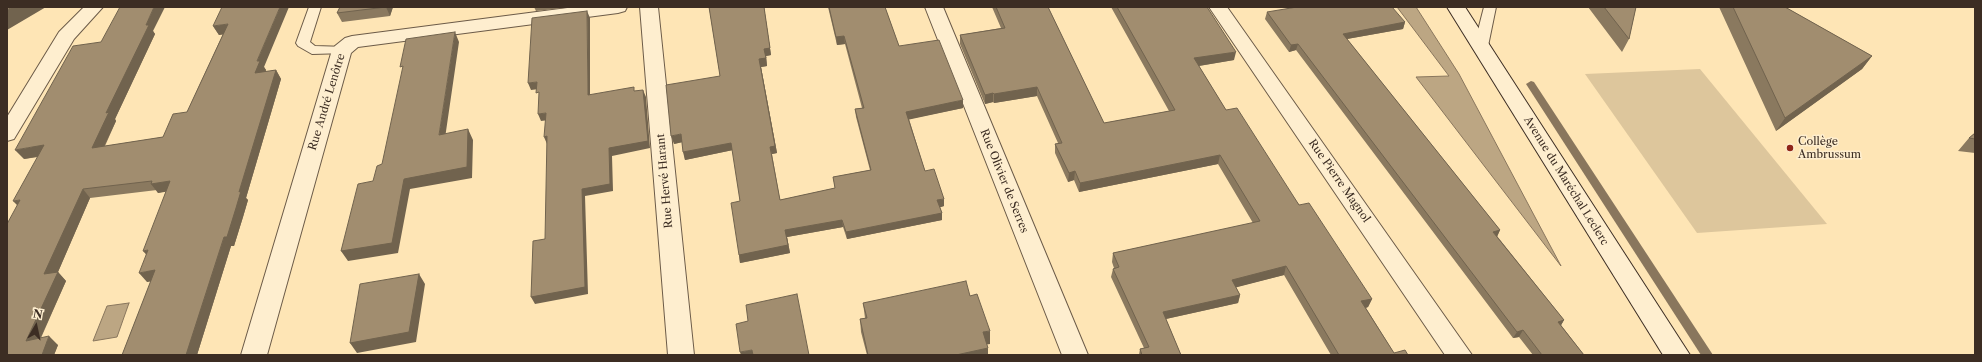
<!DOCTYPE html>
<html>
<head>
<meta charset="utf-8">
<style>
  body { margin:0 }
  #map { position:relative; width:1982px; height:362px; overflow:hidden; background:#fee5b5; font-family:"Libre Caslon Text",serif }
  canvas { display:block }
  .frame { position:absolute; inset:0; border:8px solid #3c2d23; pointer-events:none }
  .north { position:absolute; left:16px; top:306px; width:40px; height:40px; -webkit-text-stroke:3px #feeecf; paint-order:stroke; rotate:9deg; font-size:11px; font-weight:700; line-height:16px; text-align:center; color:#3c2d23 }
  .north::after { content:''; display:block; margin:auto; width:14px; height:18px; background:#3c2d23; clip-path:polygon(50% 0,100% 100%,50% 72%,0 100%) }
</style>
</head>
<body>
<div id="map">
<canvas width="1982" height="362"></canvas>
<div class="frame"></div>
<div class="north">N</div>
</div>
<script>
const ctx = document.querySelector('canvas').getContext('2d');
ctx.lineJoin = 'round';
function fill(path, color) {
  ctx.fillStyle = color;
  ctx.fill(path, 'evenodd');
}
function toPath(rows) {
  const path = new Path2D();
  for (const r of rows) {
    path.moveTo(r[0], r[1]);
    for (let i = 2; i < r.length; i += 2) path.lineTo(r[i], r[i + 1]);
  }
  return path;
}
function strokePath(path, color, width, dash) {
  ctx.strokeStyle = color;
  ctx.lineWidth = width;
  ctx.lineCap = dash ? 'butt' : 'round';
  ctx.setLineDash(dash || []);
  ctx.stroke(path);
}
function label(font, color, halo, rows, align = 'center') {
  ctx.font = font + ' "Libre Caslon Text",serif';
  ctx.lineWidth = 3;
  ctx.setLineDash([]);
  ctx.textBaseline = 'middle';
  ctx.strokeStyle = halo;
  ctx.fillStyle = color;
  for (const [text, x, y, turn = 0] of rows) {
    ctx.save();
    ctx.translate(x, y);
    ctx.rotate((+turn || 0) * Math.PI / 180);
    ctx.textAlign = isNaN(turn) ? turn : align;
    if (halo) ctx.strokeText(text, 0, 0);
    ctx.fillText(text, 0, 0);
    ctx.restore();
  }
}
fill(toPath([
  [1700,69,1827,224,1697,233,1585,74]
]), '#ddc69c');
const water = toPath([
  [1397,7,1416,7,1459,74,1561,266,1416,77,1449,76,1397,7],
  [129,303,117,337,93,341,107,306,129,303]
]);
fill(water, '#bca683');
strokePath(water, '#89765d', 1);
fill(toPath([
  [1531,81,1534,82,1713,355,1701,355,1526,84,1531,81]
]), '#89765d');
const lane = toPath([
  [309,7,321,7,310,42,315,46,347,47,349,50,347,53,312,54,298,46,296,43,309,7],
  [1484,7,1496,7,1488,46,1486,49,1481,50,1476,49,1474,46,1484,7]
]);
const street = toPath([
  [84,7,103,7,74,39,14,139,7,141,7,117,59,32,84,7],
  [575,7,627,7,625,11,618,13,358,47,351,53,267,355,241,355,332,50,335,46,345,38,352,36,575,7],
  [640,7,658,7,694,355,668,355,640,7],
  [925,7,943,7,1088,355,1062,355,925,7],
  [1209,7,1227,7,1472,355,1445,355,1209,7]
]);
const secondary = toPath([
  [1447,7,1465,7,1690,355,1663,355,1447,7]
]);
strokePath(lane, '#6c5b48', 2);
strokePath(street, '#6c5b48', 2);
strokePath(secondary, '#3c2d23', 2);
fill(lane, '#feeecf');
fill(street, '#feeecf');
fill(secondary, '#feeecf');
fill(toPath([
  [340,7,393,7,390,16,342,22,337,13],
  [534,7,574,7,536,11],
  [709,7,764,7,771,55,766,56,767,66,761,67,777,153,772,154,780,200,835,188,833,177,870,170,856,117,855,109,862,108,845,44,837,45,828,7,885,7,899,46,963,108,909,119,925,171,944,206,940,207,942,213,942,220,847,239,843,227,787,237,790,253,740,263,739,255,740,201,733,150,685,160,682,142,674,144,720,76],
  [992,7,1048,7,1104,123,1169,111,1111,7,1207,7,1234,60,1199,66,1226,110,1372,299,1368,307,1366,308,1394,353,1408,355,1331,355,1284,275,1236,287,1240,295,1238,303,1166,319,1181,355,1139,355,1140,349,1144,348,1111,277,1113,269,1114,268,1112,262,1113,253,1253,223,1218,164,1079,192,1074,180,1068,182,1055,153,1055,144,1058,143,1037,96,994,103,993,102,985,104,960,44,960,35,1001,28],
  [1588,7,1636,7,1629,39,1622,52],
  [1719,7,1785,7,1872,56,1862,69,1776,131],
  [1267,12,1405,22,1403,29,1347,39,1500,230,1497,236,1564,320,1561,325,1584,355,1533,355,1519,337,1513,338,1296,50,1289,52,1265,19],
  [213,26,264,67,266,70,265,72,276,70,281,79,246,198,248,200,243,217,234,246,231,246,197,355,122,355,151,281,147,282,146,254,166,191,158,193,157,190,90,198,58,272,66,281,41,338,58,345,54,355,7,355,17,205,38,157,24,159,101,42,153,31,155,34,115,119,116,121,105,146,163,137,187,112,223,34,219,35],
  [1975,133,1975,153,1958,151,1969,138],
  [970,296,990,344,987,344,988,355,867,355,861,332,860,319,865,318,863,303]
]), '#8a795f');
fill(toPath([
  [12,7,46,7,7,30,7,10],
  [154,7,165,7,153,31,155,34,115,119,116,121,99,157,92,148,106,113],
  [280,7,289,7,264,67,266,70,261,82,255,73,257,61],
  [386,7,393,7,390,16],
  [764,7,771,55,766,56,767,66,761,67,777,153,772,154,770,147,759,59,764,49],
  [587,11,590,18,590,102,588,95],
  [1405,22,1403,29,1341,40,1343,34],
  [228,24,233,33,219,35,213,26],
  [455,32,459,42,444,145,439,135],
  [844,36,845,44,837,45,836,37],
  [1298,44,1296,50,1289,52,1291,45],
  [1236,52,1234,60,1192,67,1194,58],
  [1872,56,1862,69,1776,131,1785,118],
  [276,70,281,79,246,198,248,200,243,217,234,246,231,246,197,355,186,355,239,192],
  [537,82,539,89,531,90,528,83],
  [1037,87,1037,96,994,103,994,94],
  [643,90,646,97,650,148,612,156,613,191,585,196,588,294,535,304,531,297,582,189,609,148],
  [993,93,993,102,985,104,985,95],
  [963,100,963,108,907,120,906,112],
  [546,113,549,120,541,121,538,114],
  [468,129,473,140,472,178,410,189,398,253,348,261,341,251,404,179],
  [681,134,683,142,674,144,671,136],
  [547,136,547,144,544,137],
  [731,143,733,150,685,160,683,152],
  [44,145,52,154,24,159,15,150],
  [1220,155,1218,164,1079,192,1080,183],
  [1075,171,1074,180,1068,182,1069,173],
  [170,181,177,190,158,193,151,184],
  [83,189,90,198,58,272,66,281,35,350,26,341,44,274],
  [944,199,944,206,938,208,937,200],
  [20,200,22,210,13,201],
  [942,213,942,220,847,239,846,232],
  [842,220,843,227,787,237,790,253,740,263,739,255,785,230],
  [1500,230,1497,237,1493,232],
  [148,250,151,260,143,251],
  [1286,266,1284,275,1230,289,1232,280],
  [155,270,163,279,147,282,139,273],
  [419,274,425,284,416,342,357,353,350,343],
  [1240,295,1238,303,1161,320,1163,312],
  [1372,299,1368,307,1358,310,1361,301],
  [1564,320,1560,327,1558,322],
  [1523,330,1519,337,1513,338,1517,332],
  [990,331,990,344,983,345,983,332],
  [49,336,58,345,54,355,42,355],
  [988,348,988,355,956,355],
  [752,350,754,355,741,355,740,352]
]), '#71634e');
const building = toPath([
  [7,7,12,7,7,10,7,7],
  [120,7,154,7,146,25,149,25,106,113,109,112,92,148,163,137,173,114,187,112,228,24,213,26,222,7,280,7,257,61,260,61,255,73,276,70,239,192,241,191,236,208,227,237,224,237,186,355,122,355,155,270,139,273,148,250,143,251,170,181,151,184,152,181,83,189,44,274,58,272,26,341,49,336,42,355,7,355,7,224,20,200,13,201,44,145,15,150,73,46,101,42,120,7],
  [340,7,386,7,337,13,340,7],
  [709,7,764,7,770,48,764,49,766,58,759,59,775,146,770,147,780,200,835,188,833,177,871,170,855,109,864,108,844,36,836,37,829,7,885,7,899,46,939,40,963,100,906,112,925,171,934,169,944,199,937,200,942,213,846,232,842,220,785,230,788,245,739,255,731,203,740,201,731,143,683,152,681,134,671,136,666,85,720,76,709,7],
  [996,7,1048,7,1104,123,1175,110,1117,7,1207,7,1236,52,1194,58,1226,110,1237,108,1299,205,1309,203,1372,299,1361,301,1394,353,1405,350,1408,355,1339,355,1286,266,1232,280,1240,295,1163,312,1181,355,1142,355,1140,349,1149,347,1113,269,1119,267,1113,253,1260,221,1220,155,1080,183,1075,171,1069,173,1055,144,1062,143,1037,87,994,94,993,93,985,95,960,35,1005,28,996,7],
  [1297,7,1392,7,1405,22,1343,34,1500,230,1493,232,1564,320,1558,322,1584,355,1542,355,1523,330,1517,332,1298,44,1291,45,1267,12,1297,7],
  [1604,7,1636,7,1629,39,1604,7],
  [1733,7,1785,7,1872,56,1785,118,1733,7],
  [587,11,588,95,634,87,634,91,643,90,648,141,609,148,610,184,582,189,585,287,531,297,533,241,545,239,547,136,544,137,546,113,538,114,539,92,536,93,537,82,528,83,532,18,587,11],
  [455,32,439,135,468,129,467,167,404,179,392,243,341,251,358,184,373,181,377,166,382,164,403,66,400,67,406,39,455,32],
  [1975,133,1975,139,1969,138,1975,133],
  [419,274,409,332,350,343,360,284,419,274],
  [966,281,970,296,977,294,990,331,983,332,988,348,956,355,868,355,860,319,867,318,863,303,966,281],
  [797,294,809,355,753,355,752,350,740,352,736,324,748,321,746,305,797,294]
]);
fill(building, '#a18d6f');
strokePath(building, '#71634e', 1);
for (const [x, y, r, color] of [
  [1790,148,4,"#8f2418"]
]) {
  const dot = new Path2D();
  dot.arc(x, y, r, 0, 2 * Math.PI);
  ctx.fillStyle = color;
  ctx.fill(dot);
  strokePath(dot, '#feeecf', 1.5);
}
label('11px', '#3c2d23', '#feeecf', [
  ["Rue André Lenôtre",327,102,-73],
  ["Rue Hervé Harant",665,181,-95],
  ["Rue Olivier de Serres",1004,181,68],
  ["Rue Pierre Magnol",1339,181,55],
  ["Avenue du Maréchal Leclerc",1566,181,58]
]);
label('11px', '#3c2d23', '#feeecf', [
  ["Collège",1798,142],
  ["Ambrussum",1798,155]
], 'left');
</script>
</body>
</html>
